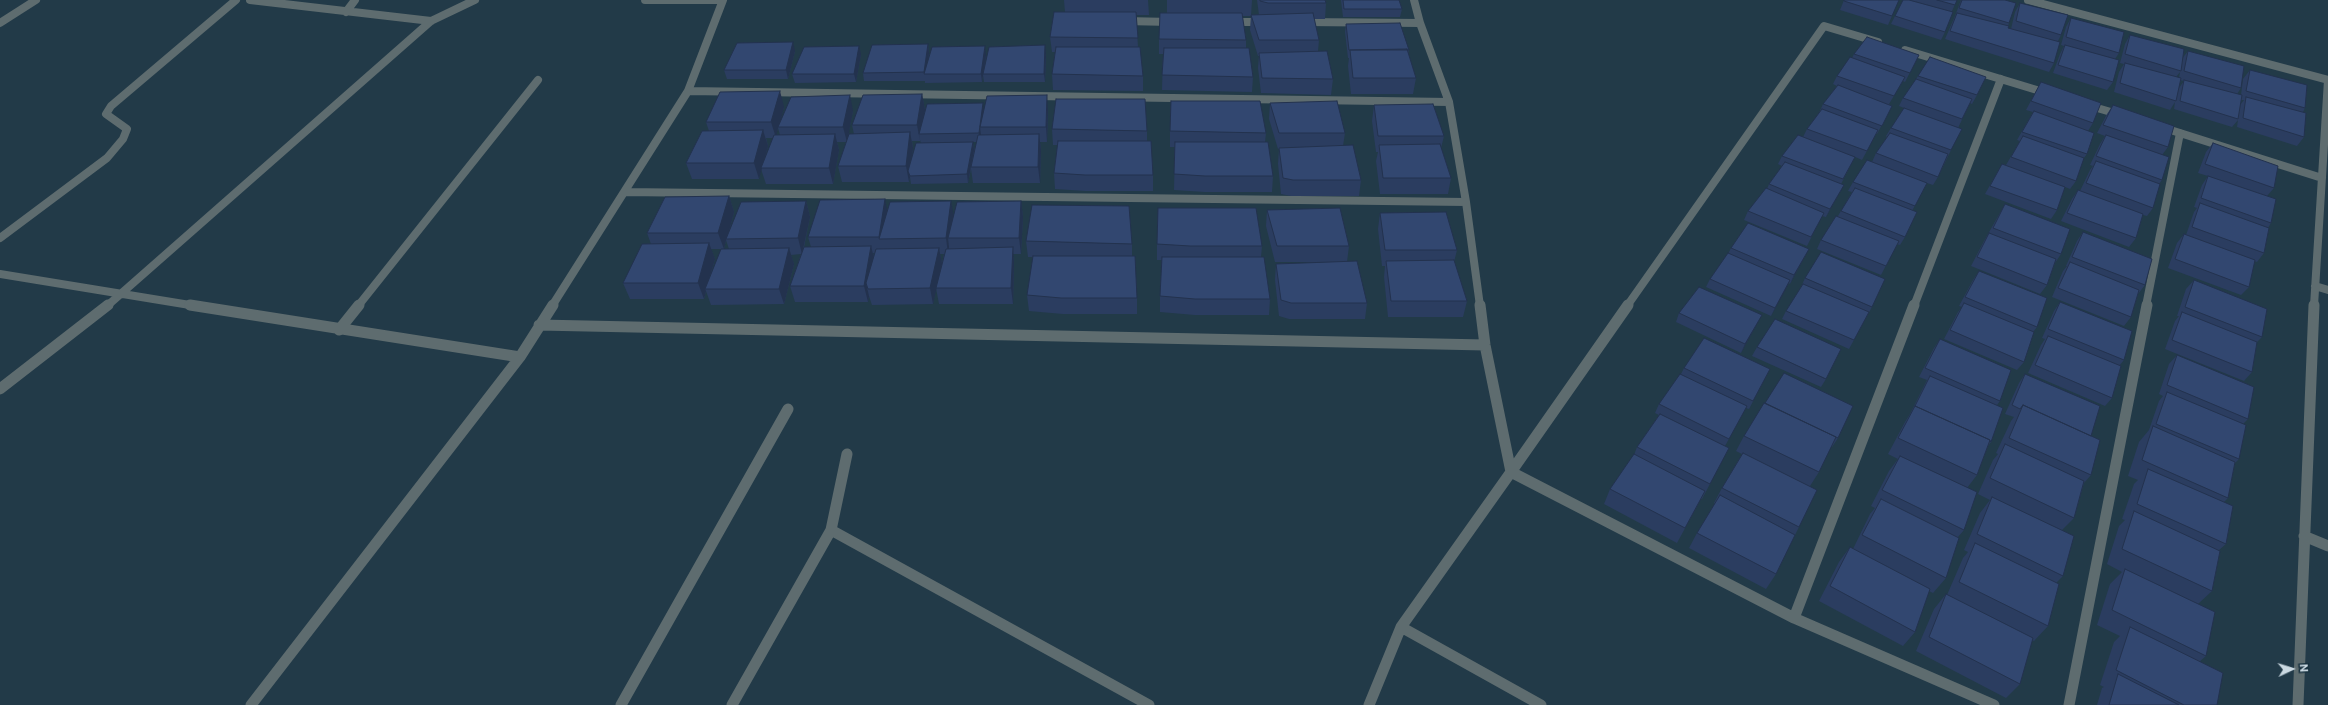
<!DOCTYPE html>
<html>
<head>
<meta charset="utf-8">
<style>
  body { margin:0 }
  #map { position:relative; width:2328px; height:705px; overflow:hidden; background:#223a48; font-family:Commissioner,sans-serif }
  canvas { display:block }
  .north { position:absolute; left:2272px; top:649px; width:40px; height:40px; -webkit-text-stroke:3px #17303e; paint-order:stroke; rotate:86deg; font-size:11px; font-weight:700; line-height:16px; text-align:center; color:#cbd9e2 }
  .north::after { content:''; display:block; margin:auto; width:14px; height:18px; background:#cbd9e2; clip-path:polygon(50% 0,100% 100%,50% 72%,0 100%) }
</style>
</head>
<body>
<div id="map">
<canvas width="2328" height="705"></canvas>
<div class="north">N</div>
</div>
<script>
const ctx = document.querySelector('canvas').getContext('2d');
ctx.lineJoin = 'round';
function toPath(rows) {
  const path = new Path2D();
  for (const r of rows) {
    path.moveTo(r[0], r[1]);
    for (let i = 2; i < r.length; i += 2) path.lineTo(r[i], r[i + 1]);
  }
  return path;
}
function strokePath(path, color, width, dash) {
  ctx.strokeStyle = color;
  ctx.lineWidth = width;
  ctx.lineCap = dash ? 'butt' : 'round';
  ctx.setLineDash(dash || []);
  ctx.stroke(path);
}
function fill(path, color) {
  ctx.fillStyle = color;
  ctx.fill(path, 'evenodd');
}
strokePath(toPath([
  [250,0,431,21],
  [645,0,722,0],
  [1414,0,1420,23,1449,102,1466,202,1480,306],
  [2028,0,2328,80],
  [346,12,355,0],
  [1124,21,1172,22],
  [1230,22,1264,22],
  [1302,22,1420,23],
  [0,23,36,0],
  [1905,50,2050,94],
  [688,91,1449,102],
  [2087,105,2121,115],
  [2161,127,2322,178],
  [625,192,1466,202],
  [0,238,107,158,123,139,127,129,106,114,111,106,236,0],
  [0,274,196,306],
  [2315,286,2328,290],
  [107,306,431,21,475,0],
  [358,306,538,80],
  [552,306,688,91,723,0],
  [1627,306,1824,26,1878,42],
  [1914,306,2001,79],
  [2146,306,2180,133],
  [2314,306,2328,80]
]), '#5e6c6f', 8);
strokePath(toPath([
  [190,305,520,357],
  [1628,305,1511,472,1794,618,1994,705],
  [539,325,1485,345],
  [339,330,359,305],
  [0,389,108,305],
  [831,530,1149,705],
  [2304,536,2328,546],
  [1794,618,1914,305],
  [1401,627,1541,705],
  [251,705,520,357,553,305],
  [621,705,788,409],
  [732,705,831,530,847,454],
  [1369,705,1401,627,1511,472,1485,345,1480,305],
  [2069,705,2147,305],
  [2298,705,2314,305]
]), '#5e6c6f', 11);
fill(toPath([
  [1064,0,1148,0,1149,15,1136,15,1138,47,1143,76,1143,91,1053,90,1052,74,1055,52,1052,52,1050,37,1065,12],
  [1167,0,1252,0,1251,16,1242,16,1246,40,1246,48,1253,77,1252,92,1162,90,1163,54,1159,54,1159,39,1167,13],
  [1257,0,1325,0,1326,3,1325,19,1314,19,1319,40,1318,51,1333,79,1331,95,1261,93,1258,68,1259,56,1258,56,1250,30,1251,15,1259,15],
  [1341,0,1399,0,1402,9,1400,17,1343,17],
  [1844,0,1892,16,1888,25,1840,10],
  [1903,0,1957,0,1952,11,1945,32,1941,40,1891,24],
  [1961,0,2005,0,2009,23,2008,26,2008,28,2011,29,2015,12,2020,3,2061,35,2058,41,2054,63,2049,72,1945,39,1955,16],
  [2071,18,2119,53,2115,59,2113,82,2107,90,2053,73,2060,54,2064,46,2061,45,2066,27],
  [1346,24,1409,50,1408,54,1416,78,1413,94,1351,94,1348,66,1349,58,1348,58,1345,32],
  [2130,35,2182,59,2188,51,2241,88,2237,94,2241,95,2243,79,2250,70,2305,108,2303,112,2304,137,2297,146,2237,127,2238,120,2232,127,2174,109,2175,102,2170,110,2114,92,2119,72,2124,64,2120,63,2125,44],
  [2180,72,2179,78,2176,77],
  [2180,80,2184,81,2179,88],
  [2241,100,2244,100,2240,105],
  [928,44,929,53,928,60,986,55,984,71,1046,54,1045,82,984,82,983,75,982,82,925,83,925,81,864,81,863,73],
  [795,51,788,79,727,79,724,70],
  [861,54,856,82,795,83,792,74],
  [1854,54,1919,55,1905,82,1903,81,1889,104,1892,106,1877,134,1876,134,1862,160,1851,155,1855,157,1841,184,1844,185,1826,217,1822,216,1807,246,1744,220,1748,211,1767,189,1769,184,1782,166,1778,164,1782,156,1803,137,1807,129,1819,113,1823,104,1837,86,1833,84,1837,76,1852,58],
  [1918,76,1977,95,1972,104,1970,103,1958,128,1951,150,1938,177,1933,185,1927,183,1912,211,1905,237,1900,245,1897,244,1881,275,1817,249,1821,240,1838,216,1852,192,1848,191,1853,182,1872,162,1876,153,1887,137,1886,136,1891,128,1904,108,1899,106,1903,98,1916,79],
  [2041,82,2093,123,2088,131,2087,154,2083,159,2076,181,2070,189,2065,187,2057,210,2051,219,1985,194,2002,164,2006,165,2020,141,2017,140,2033,112,2026,110],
  [922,94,925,110,923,119,984,109,1048,111,1047,142,1040,142,1041,150,1040,183,973,183,971,169,968,183,911,184,910,177,909,182,842,182,838,166,846,142,837,142,839,150,833,184,766,184,761,169,759,179,692,179,686,163,709,131,706,122,784,107,780,121,853,111,847,141,854,134,852,125],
  [778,128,780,135,776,135],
  [766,138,773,138,763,165,768,146],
  [920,140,921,143,912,157,913,148,912,141,920,141],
  [973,142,977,142,974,150],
  [1270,103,1345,133,1343,146,1361,180,1359,196,1291,196,1281,194,1278,164,1279,149,1278,149,1269,119],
  [1374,105,1444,136,1441,148,1451,178,1448,194,1380,194,1376,161,1378,152,1376,152,1372,121],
  [2113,105,2168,147,2162,155,2162,180,2159,184,2153,208,2147,216,2143,215,2136,238,2129,247,2061,221,2072,199,2078,190,2080,191,2090,170,2093,166,2090,165,2100,144,2105,136,2097,133,2107,114],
  [1052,129,1147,131,1147,141,1153,175,1153,191,1086,191,1055,189,1054,173,1058,145,1053,145],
  [1170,131,1266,133,1265,142,1273,176,1272,192,1205,192,1174,190,1175,147,1170,147],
  [2213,143,2274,188,2267,196,2271,223,2268,228,2264,253,2257,262,2254,261,2249,287,2241,295,2168,268,2177,243,2184,234,2186,235,2194,212,2197,208,2194,207,2202,185,2208,176,2198,173,2206,152],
  [729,196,734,212,729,232,806,201,810,217,804,247,811,247,808,237,887,211,953,216,1021,201,1023,217,1021,254,1013,254,1014,263,1013,304,939,304,936,288,933,304,872,305,869,296,868,302,795,302,790,286,801,254,791,255,794,264,784,304,711,305,706,291,704,299,630,299,623,283,651,244,647,233],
  [726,240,729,249,710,277,715,259,711,249,724,249],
  [873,253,875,253,874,257],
  [940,254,944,254,937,286,942,264],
  [2005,204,2061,254,2055,263,2047,285,2040,294,1971,266,1984,241],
  [1267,210,1349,246,1347,262,1367,303,1365,319,1289,319,1279,316,1275,280,1276,264,1333,262,1275,262,1266,226],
  [1380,213,1457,250,1454,262,1467,301,1463,317,1388,317,1384,277,1385,266,1382,266,1378,229],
  [2083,232,2145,285,2138,294,2131,317,2124,326,2052,297,2063,271,2067,266,2066,266,2077,241],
  [1026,241,1132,244,1132,256,1137,298,1137,314,1063,314,1029,311,1027,295,1033,257,1028,257],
  [1157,244,1262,246,1261,257,1270,299,1269,315,1195,315,1160,312,1160,296,1162,260,1157,260],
  [1731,248,1809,249,1790,284,1789,283,1771,316,1706,287,1710,279,1728,254],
  [1979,271,2037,327,2033,332,2024,362,2017,370,1944,339,1958,312,1962,307,1959,306,1973,280],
  [1805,278,1872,307,1849,349,1782,319,1786,311,1801,287],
  [2194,280,2262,337,2256,343,2252,372,2244,381,2165,349,2175,321,2179,316,2177,316,2186,289],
  [2060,302,2124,360,2119,366,2112,398,2105,406,2028,373,2041,345,2045,339,2042,338,2054,311],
  [1679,313,1757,324,1741,353,1676,322],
  [1940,339,2000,401,1997,405,1991,442,1988,446,1977,475,1967,488,1964,530,1958,537,1946,578,1933,593,1929,591,1915,632,1903,646,1819,601,1839,562,1850,547,1853,549,1870,514,1875,508,1871,506,1889,471,1898,459,1888,454,1905,422,1910,414,1927,380,1919,377,1934,348],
  [1757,347,1826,379,1821,387,1752,356],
  [2177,355,2248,419,2243,424,2239,459,2234,464,2228,498,2224,502,2226,544,2219,550,2212,591,2198,604,2206,656,2199,662,2217,705,2097,705,2102,688,2104,687,2100,685,2114,642,2120,636,2097,625,2110,584,2122,572,2107,564,2119,526,2125,520,2122,519,2134,484,2138,480,2128,476,2139,442,2149,430,2159,401,2163,396,2159,394,2169,364],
  [1684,368,1770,369,1749,409,1746,408,1725,446,1729,448,1702,499,1701,499,1677,543,1604,504,1610,489,1634,455,1637,447,1659,415,1655,413,1659,404,1681,374],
  [2025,374,2091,436,2091,475,2084,483,2074,518,2062,530,2063,576,2056,583,2048,626,2034,641,2032,640,2020,684,2006,698,1916,651,1934,609,1946,594,1947,595,1963,558,1968,552,1964,550,1980,513,1990,500,1978,494,1993,460,1998,454,1996,453,2011,421,2014,417,2005,414,2019,383],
  [1765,403,1838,438,1832,447,1831,446,1819,472,1810,486,1799,527,1795,535,1776,574,1766,589,1689,548,1697,533,1715,503,1714,503,1722,488,1742,454,1736,451,1744,436]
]), '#2b3d60');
fill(toPath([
  [793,42,795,51,788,79,786,70],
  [928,44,929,53,926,74,924,72],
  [1045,45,1046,54,1045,82,1044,74],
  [859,46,861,54,856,82,854,74],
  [985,46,986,55,982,82,981,74],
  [780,91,784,107,779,127,778,127,778,128,776,138,771,122],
  [922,94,925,110,921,134,919,134,920,141,917,125],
  [850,95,853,111,847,142,843,127],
  [1047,95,1048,111,1047,142,1046,127],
  [983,103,984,111,980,127,981,135,980,142,979,133],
  [763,130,768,146,759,179,754,163],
  [910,132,913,148,910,175,908,171,910,177,909,182,906,166],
  [835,134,839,150,833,184,829,168],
  [1039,134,1041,150,1040,183,1038,167],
  [973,142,974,150,968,183,967,174],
  [1844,185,1839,194,1826,217,1830,209],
  [729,196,734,212,727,239,726,239,726,240,724,249,718,233],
  [885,199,888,215,879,237],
  [806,201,810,217,802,254,798,238],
  [951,201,954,217,948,238,949,247,948,254,946,238],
  [1021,201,1023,217,1021,254,1019,238],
  [709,243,715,259,706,289,705,289,706,291,704,299,698,283],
  [871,246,875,262,866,283,869,296,868,302,864,286],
  [1013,247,1014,263,1013,304,1011,288],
  [789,248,794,264,784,304,779,289],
  [939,248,942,264,933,304,930,288],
  [1809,249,1804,258,1790,284,1794,275],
  [1790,280,1786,289,1771,316,1775,308],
  [1762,315,1757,324,1741,353,1745,344]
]), '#23324e');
const building = toPath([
  [1260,0,1325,0,1326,3,1268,3,1260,1,1260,0],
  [1343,0,1399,0,1402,9,1344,9,1343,0],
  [1844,0,1899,0,1892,16,1844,1,1844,0],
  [1903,0,1909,0,1953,12,1945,32,1895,16,1903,0],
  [1937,0,1957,0,1955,5,1937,0],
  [1962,0,2005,0,2016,3,2009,23,1959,8,1962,0],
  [2020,3,2068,15,2061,35,2016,21,2020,3],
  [1054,12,1136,12,1138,38,1050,37,1054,12],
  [1160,13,1242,13,1246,40,1159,39,1160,13],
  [1313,13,1319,40,1259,40,1251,15,1313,13],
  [1957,13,2009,26,2008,28,2060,42,2054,63,1950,31,1957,13],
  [2071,18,2124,32,2119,53,2066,37,2071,18],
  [1400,23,1409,50,1349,50,1346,24,1400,23],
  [2130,35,2184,49,2181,71,2125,54,2130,35],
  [1867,37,1919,55,1910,73,1854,54,1867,37],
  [793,42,786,70,724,70,737,43,793,42],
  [928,44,924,72,863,73,872,45,928,44],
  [1045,45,1044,74,983,74,989,47,1045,45],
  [2065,45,2119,60,2113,82,2058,65,2065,45],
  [859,46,854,74,792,74,804,47,859,46],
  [985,46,981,74,924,74,932,47,985,46],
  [1056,47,1140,47,1143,76,1052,74,1056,47],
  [1164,48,1249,48,1253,77,1162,75,1164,48],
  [1407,49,1416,78,1353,78,1350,50,1407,49],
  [1327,51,1333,79,1262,78,1259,53,1327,51],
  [2188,51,2244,66,2241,88,2184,71,2188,51],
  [1850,57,1905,77,1894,96,1837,76,1850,57],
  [1930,57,1986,77,1977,95,1918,76,1930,57],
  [2125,63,2181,78,2176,101,2120,83,2125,63],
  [2250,70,2307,85,2305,108,2246,91,2250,70],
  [1916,79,1972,99,1962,119,1903,98,1916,79],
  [2184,80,2242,95,2238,119,2180,101,2184,80],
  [2041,82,2101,103,2093,123,2031,101,2041,82],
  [1838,85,1892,106,1882,126,1823,104,1838,85],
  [780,91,771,122,706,122,720,92,780,91],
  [922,94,917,125,852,125,863,95,922,94],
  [850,95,843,127,778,127,791,97,850,95],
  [1047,95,1046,127,980,127,987,96,1047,95],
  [2246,97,2306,113,2304,137,2243,118,2246,97],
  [1056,99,1145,99,1147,131,1052,129,1056,99],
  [1171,101,1260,101,1266,133,1170,131,1171,101],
  [1337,101,1345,133,1279,133,1270,103,1337,101],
  [983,103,979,133,919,134,927,104,983,103],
  [1433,104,1444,136,1378,136,1374,105,1433,104],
  [2113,105,2174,126,2168,147,2103,125,2113,105],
  [1904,108,1962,129,1951,150,1891,128,1904,108],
  [1822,109,1878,130,1867,151,1807,129,1822,109],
  [2034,111,2094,133,2087,154,2022,132,2034,111],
  [763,130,754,163,686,163,702,131,763,130],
  [910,132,906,166,838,166,849,134,910,132],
  [1890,133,1948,154,1938,177,1876,153,1890,133],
  [835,134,829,168,761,168,774,135,835,134],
  [1039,134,1038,167,971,167,978,135,1039,134],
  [1798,135,1855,157,1843,179,1782,156,1798,135],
  [2106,135,2169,157,2162,180,2096,156,2106,135],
  [2023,136,2084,158,2076,181,2011,157,2023,136],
  [1058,141,1151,141,1153,175,1085,175,1054,173,1058,141],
  [973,142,967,174,910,176,908,171,916,143,973,142],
  [1175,142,1268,142,1273,176,1205,176,1174,174,1175,142],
  [2213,143,2278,166,2274,188,2205,164,2213,143],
  [1440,144,1451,178,1383,178,1379,145,1440,144],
  [1353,145,1361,180,1293,180,1283,178,1279,148,1353,145],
  [1867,160,1927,183,1915,206,1853,182,1867,160],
  [2096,161,2160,184,2153,208,2086,183,2096,161],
  [1785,162,1844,185,1830,209,1769,184,1785,162],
  [2002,164,2065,187,2057,210,1990,186,2002,164],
  [2208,176,2276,199,2271,223,2201,198,2208,176],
  [1766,188,1824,213,1811,237,1748,211,1766,188],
  [1855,188,1917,212,1905,237,1841,211,1855,188],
  [2078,190,2143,214,2136,238,2067,213,2078,190],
  [729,196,718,233,647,233,665,197,729,196],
  [885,199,879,237,808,237,820,200,885,199],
  [806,201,798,238,726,239,741,202,806,201],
  [951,201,946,238,879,239,890,202,951,201],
  [1021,201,1019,238,948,238,957,202,1021,201],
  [2200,203,2269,228,2264,253,2192,227,2200,203],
  [2005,204,2070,229,2061,254,1993,228,2005,204],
  [1032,205,1129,206,1132,244,1026,241,1032,205],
  [1158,208,1256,208,1262,246,1190,246,1157,244,1158,208],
  [1340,208,1349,246,1277,246,1267,210,1340,208],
  [1446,212,1457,250,1385,250,1380,213,1446,212],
  [1836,216,1899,241,1886,266,1821,240,1836,216],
  [1748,223,1809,249,1794,275,1731,248,1748,223],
  [2083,232,2152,259,2145,285,2072,257,2083,232],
  [1989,233,2056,259,2047,285,1977,257,1989,233],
  [2184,234,2255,260,2249,287,2175,259,2184,234],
  [709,243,698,283,623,283,642,244,709,243],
  [871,246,864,286,790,286,804,247,871,246],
  [1013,247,1011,288,936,288,946,249,1013,247],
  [789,248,779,289,705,289,721,249,789,248],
  [939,248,930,288,868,289,866,283,876,249,939,248],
  [1821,252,1885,279,1872,307,1805,278,1821,252],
  [1728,253,1790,280,1775,308,1710,279,1728,253],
  [1033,256,1135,256,1137,298,1061,298,1027,295,1033,256],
  [1162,257,1264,257,1270,299,1195,299,1160,296,1162,257],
  [1454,260,1467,301,1391,301,1386,261,1454,260],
  [1357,261,1367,303,1291,303,1281,300,1276,264,1357,261],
  [2070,262,2139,290,2131,317,2058,288,2070,262],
  [1979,271,2047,298,2037,327,1965,297,1979,271],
  [2194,280,2267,309,2262,337,2185,307,2194,280],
  [1803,284,1869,312,1854,340,1786,311,1803,284],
  [1699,287,1762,315,1745,344,1679,313,1699,287],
  [2060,302,2132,331,2124,360,2048,329,2060,302],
  [1964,303,2034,332,2024,362,1950,330,1964,303],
  [2182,312,2257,342,2252,372,2172,340,2182,312],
  [1775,319,1841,349,1826,379,1757,347,1775,319],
  [2048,336,2121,366,2112,398,2035,365,2048,336],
  [1704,338,1770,369,1753,401,1684,368,1704,338],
  [1940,339,2011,370,2000,401,1925,368,1940,339],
  [2177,355,2254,387,2248,419,2167,385,2177,355],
  [1784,373,1853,406,1838,438,1765,403,1784,373],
  [1680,374,1747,406,1729,439,1659,404,1680,374],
  [2025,374,2100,406,2091,436,2023,405,2020,409,2012,405,2025,374],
  [1930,376,2003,408,1991,442,1990,441,1990,440,1915,406,1930,376],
  [2167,392,2246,425,2239,459,2156,424,2167,392],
  [1764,403,1836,437,1819,472,1744,436,1764,403],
  [2023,405,2100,440,2091,475,2009,438,2023,405],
  [1915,406,1990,440,1977,475,1898,438,1915,406],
  [1660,414,1729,448,1710,484,1637,447,1660,414],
  [2153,426,2235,462,2228,498,2142,460,2153,426],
  [2005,444,2084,481,2074,518,1990,478,2005,444],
  [1743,453,1817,490,1799,527,1722,488,1743,453],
  [1634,454,1705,491,1685,528,1610,489,1634,454],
  [1900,456,1977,492,1964,530,1882,490,1900,456],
  [2148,469,2233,506,2226,544,2137,504,2148,469],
  [1720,495,1795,535,1776,574,1697,533,1720,495],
  [1992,497,2074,536,2063,576,1977,534,1992,497],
  [1881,499,1959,538,1946,578,1862,535,1881,499],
  [2134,511,2220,551,2212,591,2122,549,2134,511],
  [1975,543,2059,584,2048,626,1959,582,1975,543],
  [1850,547,1930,589,1915,632,1830,586,1850,547],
  [2125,569,2215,612,2206,656,2112,610,2125,569],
  [1946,594,2033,638,2020,684,1929,637,1946,594],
  [2130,627,2223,673,2217,705,2184,705,2116,670,2130,627],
  [2118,674,2179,705,2109,705,2118,674]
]);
fill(building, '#324770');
strokePath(building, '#23324e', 1);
</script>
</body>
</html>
